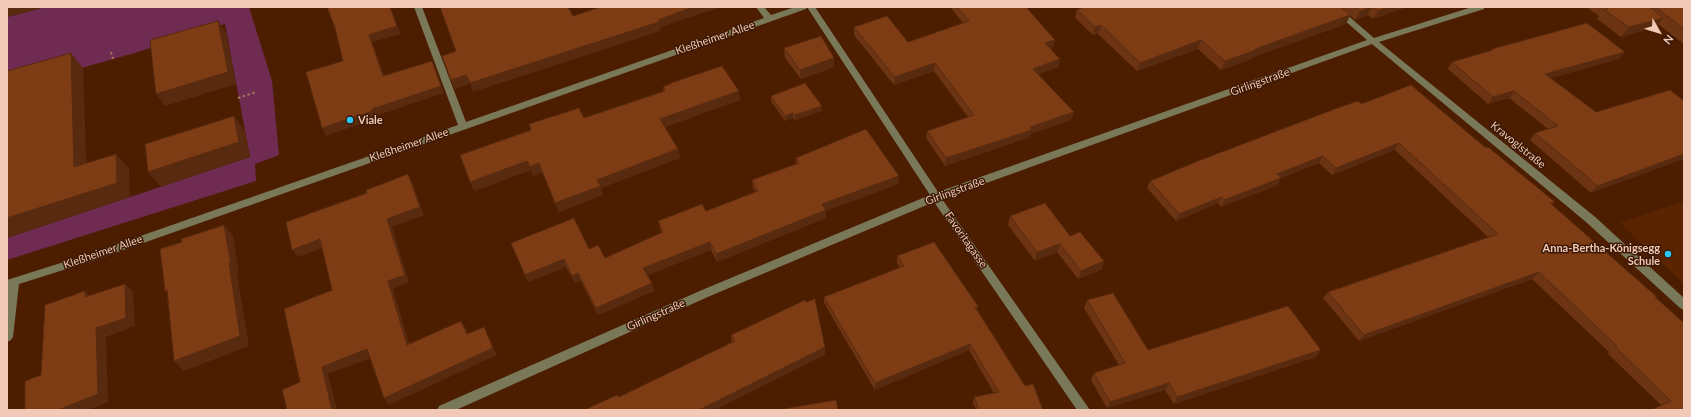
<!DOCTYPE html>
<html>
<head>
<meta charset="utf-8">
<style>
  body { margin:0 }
  #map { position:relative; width:1691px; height:417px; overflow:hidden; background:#4d1d00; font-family:Lato,sans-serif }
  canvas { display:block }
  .frame { position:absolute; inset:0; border:8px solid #f1c9b6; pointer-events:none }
  .north { position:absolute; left:1639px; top:12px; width:40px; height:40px; -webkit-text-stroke:3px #3b1905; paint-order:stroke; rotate:129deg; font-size:11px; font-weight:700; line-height:16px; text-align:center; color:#f1c9b6 }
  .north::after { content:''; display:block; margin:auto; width:14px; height:18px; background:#f1c9b6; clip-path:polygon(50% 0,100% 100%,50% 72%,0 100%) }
</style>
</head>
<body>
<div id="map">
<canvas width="1691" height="417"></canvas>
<div class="frame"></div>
<div class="north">N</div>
</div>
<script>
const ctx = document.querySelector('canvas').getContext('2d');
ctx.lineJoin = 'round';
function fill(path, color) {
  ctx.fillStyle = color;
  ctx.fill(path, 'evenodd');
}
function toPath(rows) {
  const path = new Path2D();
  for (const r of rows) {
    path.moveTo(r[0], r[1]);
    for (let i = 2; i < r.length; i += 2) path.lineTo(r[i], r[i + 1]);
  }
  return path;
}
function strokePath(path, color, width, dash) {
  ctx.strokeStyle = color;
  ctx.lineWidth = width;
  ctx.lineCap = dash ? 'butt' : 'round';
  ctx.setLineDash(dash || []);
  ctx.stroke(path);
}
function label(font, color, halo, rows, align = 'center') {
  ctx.font = font + ' Lato,sans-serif';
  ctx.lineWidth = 3;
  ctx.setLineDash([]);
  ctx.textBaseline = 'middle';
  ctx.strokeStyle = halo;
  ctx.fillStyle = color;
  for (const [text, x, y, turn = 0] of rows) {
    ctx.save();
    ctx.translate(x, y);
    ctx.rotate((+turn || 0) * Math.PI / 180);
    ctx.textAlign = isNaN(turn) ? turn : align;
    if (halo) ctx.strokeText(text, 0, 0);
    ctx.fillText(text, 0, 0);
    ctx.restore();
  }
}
fill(toPath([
  [1684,201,1684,284,1620,223]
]), '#5a2400');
fill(toPath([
  [46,7,249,7,272,81,279,155,255,164,256,181,7,260,7,238,250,157,225,24,138,52,7,89,7,17]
]), '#702b52');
strokePath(toPath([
  [111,52,113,59],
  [238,98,256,92]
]), '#a2765e', 2, [2.5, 2.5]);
fill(toPath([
  [414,7,422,7,466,122,764,18,756,7,764,7,771,15,795,7,815,7,938,192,1367,40,1329,7,1338,7,1374,38,1472,7,1485,7,1484,9,1379,42,1594,216,1684,298,1684,310,1680,308,1586,222,1372,44,942,199,1090,410,1077,410,934,202,710,296,456,410,437,410,439,406,702,290,930,195,807,7,806,9,95,260,19,284,13,337,11,340,7,342,7,280,89,254,458,125,414,7]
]), '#797959');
fill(toPath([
  [950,7,1026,7,1053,48,1051,49,1059,67,1038,74,1074,112,1071,120,1031,134,1030,137,945,166,926,138,927,131,968,117,934,71,894,85,854,35,854,27,908,42,963,23],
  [1084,7,1407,7,1373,19,1368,15,1355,20,1350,15,1346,24,1253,57,1252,59,1221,70,1198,49,1137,71,1098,34,1093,35,1075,18,1077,10],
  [1586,7,1650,7,1652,9,1653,7,1684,7,1684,44,1658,24,1656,27,1621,37,1597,19,1599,16],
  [784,48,834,58,834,67,801,79,785,58],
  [1492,49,1619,59,1551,78,1596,112,1684,101,1591,193,1530,140,1535,133,1548,129,1509,98,1488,104,1448,69,1452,62,1490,51],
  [663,87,740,100,665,127,678,149,680,158,601,188,603,195,559,212,542,172,533,176,531,170,474,191,470,182,584,118,663,91],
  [771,96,822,111,795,120,793,118,785,121,771,101],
  [1361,104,1486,148,1555,202,1552,205,1656,298,1684,410,1661,405,1607,353,1609,352,1532,279,1359,341,1323,298,1328,292,1488,237,1395,150,1332,175,1319,163,1281,178,1278,185,1221,207,1218,203,1176,221,1147,188,1150,181],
  [796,158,898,184,826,211,826,218,717,262,711,250,647,275,654,291,598,315,581,281,575,283,566,267,528,282,511,243,589,249,605,258,662,233,660,229,658,221,706,211,756,192,753,188,752,180,796,164],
  [1010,216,1070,236,1104,261,1101,270,1078,279,1057,252,1035,261,1008,225],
  [897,256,978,306,977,309,1025,386,1043,410,976,410,973,403,974,397,994,393,969,350,875,390,824,303,824,297,900,268,897,263],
  [1087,300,1148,350,1316,357,1174,404,1165,390,1107,408,1091,380,1094,373,1119,365,1084,308],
  [806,302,825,347,825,355,619,397,732,342,731,335]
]), '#6c3412');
fill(toPath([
  [7,7,46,7,7,17],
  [390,7,401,34,372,42,387,84,383,76,369,35],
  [693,7,722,7,687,18,660,28,661,31,473,92,470,83,658,20],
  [1371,7,1372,7,1368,15,1355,20,1360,11],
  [1388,7,1407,7,1373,19,1378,11],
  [1350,15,1346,24,1253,57,1252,59,1221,70,1225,61,1255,49],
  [1663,18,1656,27,1621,37,1629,27],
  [218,21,226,33,236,84,165,106,156,94],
  [1101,25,1098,34,1093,35,1095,27],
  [1055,40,1053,48,1043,51,1045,43],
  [1201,40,1198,49,1137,71,1140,63],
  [1625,52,1619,59,1540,81,1545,74],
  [71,53,83,68,87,182,74,167],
  [834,58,834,67,801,79,800,70],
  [1060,59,1059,67,1031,77,1033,69],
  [432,61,444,93,376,116,377,118,326,136,322,128,372,109],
  [935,63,934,71,894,85,895,77],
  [466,75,470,84,455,89,451,80],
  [739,91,740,100,662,128,660,119],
  [1514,91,1509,98,1488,104,1493,97],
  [822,106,822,111,795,120,795,115],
  [1074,112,1071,120,1031,134,1030,137,945,166,946,158],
  [793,113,793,118,785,121,785,116],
  [234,116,245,131,250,157,161,187,148,172],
  [1399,143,1395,150,1332,175,1336,168],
  [678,149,680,158,601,188,603,195,559,212,555,203,597,180],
  [116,154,129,168,130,197,7,238,7,218],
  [1684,154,1684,159,1591,193,1598,186],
  [1323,156,1319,163,1281,178,1278,185,1221,207,1224,200,1277,174],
  [527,161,531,170,474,191,470,182],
  [539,163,542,172,533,176,530,167],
  [408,174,412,182,424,215,392,227,409,282,393,289,412,353,407,345,388,281,387,219],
  [899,176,898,184,826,211,826,218,717,262,716,254,822,204],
  [1222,197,1218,203,1176,221,1179,214],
  [224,225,233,235,239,273,237,274,249,346,184,371,174,361,229,263],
  [320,239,325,247,298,257,292,250],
  [710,242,711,250,646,276,643,268],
  [1060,244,1057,252,1035,261,1037,252],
  [564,259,566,267,528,282,525,275],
  [1104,261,1101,270,1078,279,1081,271],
  [1539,272,1532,279,1359,341,1364,335],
  [578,273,581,281,575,283,572,276],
  [652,283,654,291,598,315,596,308],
  [125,284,133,292,135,326,106,337,108,402,88,410,58,410,96,328],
  [85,291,94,300,85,297],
  [461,321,466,328,471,342,467,334],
  [484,327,497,355,389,405,384,398],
  [970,344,969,350,875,390,875,383],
  [825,347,825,355,715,410,699,410],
  [367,349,373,357,328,374,337,410,332,410,322,367],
  [1321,350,1316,357,1174,404,1177,397],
  [1169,383,1165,390,1107,408,1110,402]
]), '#582a0f');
const building = toPath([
  [327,7,390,7,397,26,369,35,383,76,432,61,441,86,372,109,373,111,322,128,306,72,343,61,335,28,327,7],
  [440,7,568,7,573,16,601,7,693,7,658,20,659,22,470,83,466,75,451,80,442,56,456,51,440,7],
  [957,7,1026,7,1055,40,1045,43,1060,59,1033,69,1074,112,1030,127,1032,130,946,158,927,131,974,115,935,63,895,77,854,27,887,16,908,42,969,21,957,7],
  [1084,7,1341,7,1350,15,1255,49,1256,50,1225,61,1201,40,1140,63,1101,25,1095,27,1077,10,1084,7],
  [1355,7,1371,7,1360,11,1355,7],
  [1373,7,1388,7,1378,11,1373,7],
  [1606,7,1650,7,1663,18,1629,27,1604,10,1608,9,1606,7],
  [1656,7,1684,7,1684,29,1656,7],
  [218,21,228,72,156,94,150,40,218,21],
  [1587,23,1625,52,1545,74,1596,112,1670,90,1684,101,1684,154,1598,186,1535,133,1558,126,1514,91,1493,97,1452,62,1493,50,1492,49,1587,23],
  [821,36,834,58,800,70,784,48,821,36],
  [71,53,74,167,116,154,117,183,7,218,7,71,71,53],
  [722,66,739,91,660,119,678,149,597,180,601,186,555,203,539,163,530,167,527,161,470,182,460,155,531,130,529,124,579,108,584,118,665,91,663,87,674,82,722,66],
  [805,83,822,106,795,115,793,113,785,116,771,96,805,83],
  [1411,85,1486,148,1488,147,1555,202,1550,203,1657,297,1655,297,1684,323,1684,410,1651,410,1671,401,1615,347,1617,346,1539,272,1364,335,1328,292,1498,234,1399,143,1336,168,1323,156,1277,174,1281,178,1224,200,1222,197,1179,214,1150,181,1198,161,1332,110,1358,101,1361,104,1411,85],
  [234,116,239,142,148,172,145,144,234,116],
  [866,129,899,176,822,204,826,210,716,254,710,242,643,268,652,283,596,308,578,273,572,276,564,259,525,275,511,243,574,218,589,249,598,245,605,258,663,232,658,221,702,204,706,211,758,191,752,180,799,163,796,158,866,129],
  [408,174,420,207,387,219,405,275,388,281,407,345,461,321,467,334,484,327,493,348,384,398,367,349,322,367,332,410,287,410,282,390,300,382,284,309,332,290,320,239,292,250,286,222,367,193,366,190,408,174],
  [1045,203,1070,236,1080,232,1104,261,1081,271,1060,244,1037,252,1010,216,1045,203],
  [224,225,231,263,229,263,240,336,174,361,167,290,165,291,160,249,182,242,181,239,224,225],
  [934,242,978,306,975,307,1025,386,1033,384,1043,410,979,410,974,397,999,392,970,344,875,383,824,297,904,266,897,256,934,242],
  [125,284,126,318,96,328,98,394,58,410,25,410,25,381,41,375,45,305,85,291,85,297,125,284],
  [1113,293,1148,350,1288,306,1321,350,1177,397,1169,383,1110,402,1094,373,1125,363,1087,300,1113,293],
  [815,299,825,347,699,410,584,410,617,395,619,397,735,341,731,335,805,300,806,302,815,299],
  [836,400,838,410,777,410,836,400]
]);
fill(building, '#7e3c15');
strokePath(building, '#582a0f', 1);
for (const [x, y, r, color] of [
  [350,120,4,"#28c8ff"],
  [1668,254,4,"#28c8ff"]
]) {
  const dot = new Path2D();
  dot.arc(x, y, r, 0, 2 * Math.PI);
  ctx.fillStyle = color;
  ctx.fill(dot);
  strokePath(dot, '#3b1905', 1.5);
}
label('11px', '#f1c9b6', '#3b1905', [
  ["Kleßheimer Allee",715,38,-19],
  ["Girlingstraße",1260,82,-20],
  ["Kleßheimer Allee",409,145,-19],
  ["Kravoglstraße",1518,145,39],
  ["Girlingstraße",955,191,-20],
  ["Favoritagasse",966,240,55],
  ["Kleßheimer Allee",103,252,-19],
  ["Girlingstraße",656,315,-24]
]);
label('bold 11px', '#f1c9b6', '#3b1905', [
  ["Viale",358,120],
  ["Anna-Bertha-Königsegg",1660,248,"right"],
  ["Schule",1660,261,"right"]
], 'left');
</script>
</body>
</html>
